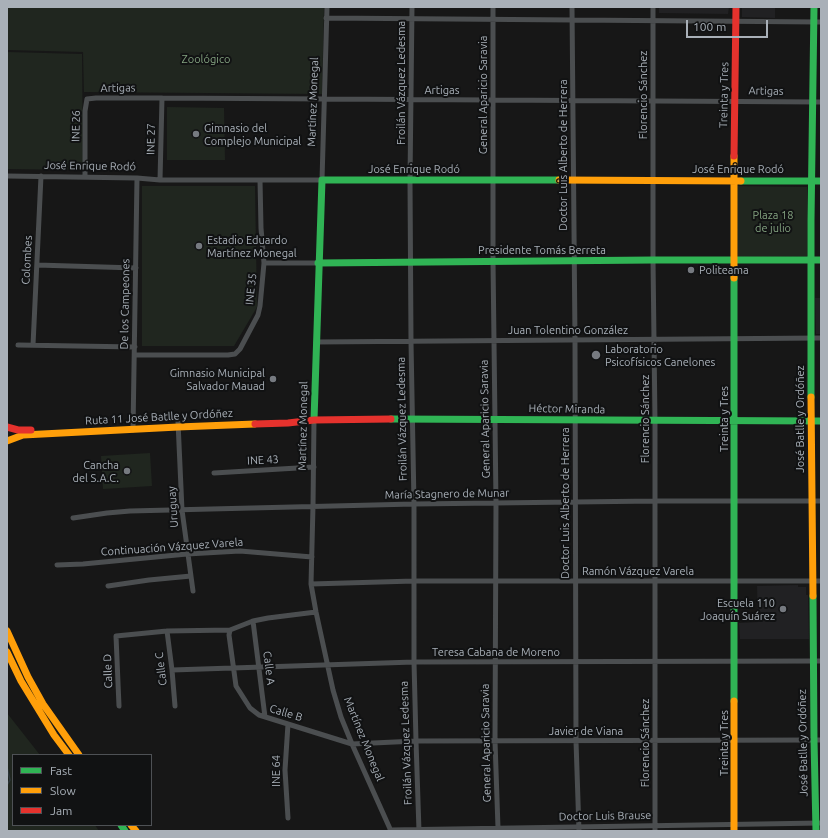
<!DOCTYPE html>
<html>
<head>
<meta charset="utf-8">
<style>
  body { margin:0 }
  #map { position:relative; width:828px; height:838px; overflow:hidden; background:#171717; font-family:Ubuntu,sans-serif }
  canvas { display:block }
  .frame { position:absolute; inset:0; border:8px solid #a9b0b8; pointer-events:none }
  .legend { position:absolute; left:12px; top:754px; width:140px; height:72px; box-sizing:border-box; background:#111213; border:1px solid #4e5155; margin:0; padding:5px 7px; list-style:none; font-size:12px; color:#a9b0b8 }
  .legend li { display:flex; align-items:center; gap:8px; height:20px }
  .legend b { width:20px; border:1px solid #4e5155 }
  .scale { position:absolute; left:686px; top:20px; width:82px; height:18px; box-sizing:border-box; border:2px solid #a9b0b8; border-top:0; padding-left:5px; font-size:12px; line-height:14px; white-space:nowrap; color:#a9b0b8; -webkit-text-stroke:3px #111213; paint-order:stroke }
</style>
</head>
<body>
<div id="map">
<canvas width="828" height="838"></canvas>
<div class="frame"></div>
<ul class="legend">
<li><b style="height:5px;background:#30b455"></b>Fast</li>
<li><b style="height:5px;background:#ff9f0a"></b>Slow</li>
<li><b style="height:5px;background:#e5322d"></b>Jam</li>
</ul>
<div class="scale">100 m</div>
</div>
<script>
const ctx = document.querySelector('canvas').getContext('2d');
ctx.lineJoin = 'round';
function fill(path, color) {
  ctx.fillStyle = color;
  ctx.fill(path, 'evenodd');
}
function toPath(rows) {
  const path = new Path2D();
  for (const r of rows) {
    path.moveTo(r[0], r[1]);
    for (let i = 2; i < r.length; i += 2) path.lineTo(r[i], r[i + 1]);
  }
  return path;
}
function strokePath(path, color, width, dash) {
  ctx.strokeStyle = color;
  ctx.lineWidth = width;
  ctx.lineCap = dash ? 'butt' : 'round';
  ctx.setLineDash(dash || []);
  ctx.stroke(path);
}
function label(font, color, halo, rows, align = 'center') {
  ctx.font = font + ' Ubuntu,sans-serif';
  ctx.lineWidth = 4;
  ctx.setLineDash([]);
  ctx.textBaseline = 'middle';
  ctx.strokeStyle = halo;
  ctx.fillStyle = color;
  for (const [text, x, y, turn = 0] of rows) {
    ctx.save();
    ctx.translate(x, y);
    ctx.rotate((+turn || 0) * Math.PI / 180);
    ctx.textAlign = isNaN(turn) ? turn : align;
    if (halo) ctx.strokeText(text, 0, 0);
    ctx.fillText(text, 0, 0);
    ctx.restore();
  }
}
fill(toPath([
  [659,7,729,7,728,14,659,13],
  [742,7,775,7,775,18,742,17],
  [815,298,821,298,821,334,816,334],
  [798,585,798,587,806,587,806,595,808,595,809,639,740,639,739,623,758,622,757,586]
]), '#212123');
fill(toPath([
  [7,7,324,7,322,94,84,92,83,52,7,50],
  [7,52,82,54,83,170,7,169],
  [167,107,224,108,225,160,167,160],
  [142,186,255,186,257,307,234,346,142,346],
  [737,186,807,187,807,256,738,257],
  [150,453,152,486,103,489,101,456],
  [7,713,40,755,13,755,13,825,95,825,99,831,7,831]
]), '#20261f');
strokePath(toPath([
  [7,767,10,780,7,785]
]), '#2b3539', 1.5);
strokePath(toPath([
  [412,7,410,180,411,342,414,504,414,662,416,741,419,831],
  [493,7,493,261,496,503,495,741,498,828,496,831],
  [572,7,575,340,576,741,579,831],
  [653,7,653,260,655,421,655,831],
  [326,18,821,22],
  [7,176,137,178,160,180,322,180,327,7],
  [85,177,85,111,87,99,96,98,162,98,821,102],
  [160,180,162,98],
  [264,263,318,263],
  [37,265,136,268],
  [316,342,821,338],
  [18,345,135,347],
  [33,345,41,176],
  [135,355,228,355,235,354,240,349,258,315,260,306,264,263,261,228,260,180],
  [314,420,313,506,311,584,316,612,333,690,341,717,352,744,391,831],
  [178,422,182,510,193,591],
  [133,430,137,178],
  [214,473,314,467],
  [73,518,107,513,130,511,414,504,655,501,821,501],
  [57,565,83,564,187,554,240,551,312,557],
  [311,584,414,581,821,581],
  [108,586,149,580,191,576],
  [253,621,265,717],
  [230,630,229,635,236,686,250,708,259,715,352,744,416,741,821,740],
  [167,631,172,670,175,706],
  [172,670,414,662,821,661],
  [119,706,116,636,167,631,230,630,253,621,268,618,316,612],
  [288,818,285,770,288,724],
  [390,830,821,823]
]), '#4b4e50', 5);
strokePath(toPath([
  [741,181,821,181],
  [318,263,653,260,821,260],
  [734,278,734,701],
  [811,397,811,220,814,7],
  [391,419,821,421],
  [314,420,322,180,559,180],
  [813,596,814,740,816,831],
  [121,825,125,831]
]), '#30b455', 7);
strokePath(toPath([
  [734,156,734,278],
  [559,180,741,181],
  [811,397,813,596],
  [7,441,23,435,178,427,255,424],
  [7,631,28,677,43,704,79,755],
  [7,652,21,681,54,735,69,755],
  [131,825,136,831],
  [734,831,734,701]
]), '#ff9f0a', 7);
strokePath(toPath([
  [734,156,736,7],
  [255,424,288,423,314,420,391,419],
  [7,427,18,430,31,430]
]), '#e5322d', 7);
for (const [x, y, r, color] of [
  [196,134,4,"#767a80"],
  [199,246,4,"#767a80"],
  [691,270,4,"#767a80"],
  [596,355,5,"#767a80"],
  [273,379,4,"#767a80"],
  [127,471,4,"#767a80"],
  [783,609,4,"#767a80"]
]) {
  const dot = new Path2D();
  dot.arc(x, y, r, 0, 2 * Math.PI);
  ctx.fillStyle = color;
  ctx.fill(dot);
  strokePath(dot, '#111213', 1.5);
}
label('11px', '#84a380', '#111213', [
  ["Zoológico",206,59],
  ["Plaza 18",773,215],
  ["de julio",773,228]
]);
label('11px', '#a9b0b8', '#111213', [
  ["Froilán Vázquez Ledesma",401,83,-90],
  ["Artigas",118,88,-1],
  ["Artigas",442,90],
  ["Artigas",766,91,1],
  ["General Aparicio Saravia",483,95,-90],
  ["Florencio Sánchez",643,95,-90],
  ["Treinta y Tres",724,95,-89],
  ["Martínez Monegal",313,102,-88],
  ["INE 26",76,126,-89],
  ["INE 27",151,139,-89],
  ["Doctor Luis Alberto de Herrera",563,155,-90],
  ["José Enrique Rodó",90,166,1],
  ["José Enrique Rodó",414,169],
  ["José Enrique Rodó",738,169],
  ["Presidente Tomás Berreta",542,250],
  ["Colombes",27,260,-87],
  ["INE 35",251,289,-84],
  ["De los Campeones",125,304,-89],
  ["Juan Tolentino González",568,330],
  ["Héctor Miranda",567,409,1],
  ["Ruta 11 José Batlle y Ordóñez",159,417,-3],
  ["Froilán Vázquez Ledesma",402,419,-91],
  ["General Aparicio Saravia",485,419,-91],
  ["Florencio Sánchez",645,419,-90],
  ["Treinta y Tres",724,419,-90],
  ["José Batlle y Ordóñez",800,419,-90],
  ["Martínez Monegal",303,426,-89],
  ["INE 43",263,460,-3],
  ["María Stagnero de Munar",447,494,-1],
  ["Doctor Luis Alberto de Herrera",565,503,-90],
  ["Uruguay",173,507,-94],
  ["Continuación Vázquez Varela",172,547,-4],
  ["Ramón Vázquez Varela",638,571],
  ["Teresa Cabana de Moreno",496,652],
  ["Calle A",269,668,83],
  ["Calle C",161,669,-97],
  ["Calle D",108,671,-92],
  ["Calle B",286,713,17],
  ["Javier de Viana",586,731],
  ["Martínez Monegal",364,739,68],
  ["Froilán Vázquez Ledesma",406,743,-92],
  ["General Aparicio Saravia",486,743,-91],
  ["Florencio Sánchez",645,743,-90],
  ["Treinta y Tres",724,743,-90],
  ["José Batlle y Ordóñez",803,743,-91],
  ["INE 64",276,771,-90],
  ["Doctor Luis Brause",605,816,-1]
]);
label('11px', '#a9b0b8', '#111213', [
  ["Gimnasio del",204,128],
  ["Complejo Municipal",204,141],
  ["Estadio Eduardo",207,240],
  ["Martínez Monegal",207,253],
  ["Politeama",699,270],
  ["Laboratorio",605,349],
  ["Psicofísicos Canelones",605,362],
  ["Gimnasio Municipal",265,373,"right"],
  ["Salvador Mauad",265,386,"right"],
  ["Cancha",119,465,"right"],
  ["del S.A.C.",119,478,"right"],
  ["Escuela 110",775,603,"right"],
  ["Joaquín Suárez",775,616,"right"]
], 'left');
</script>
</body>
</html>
